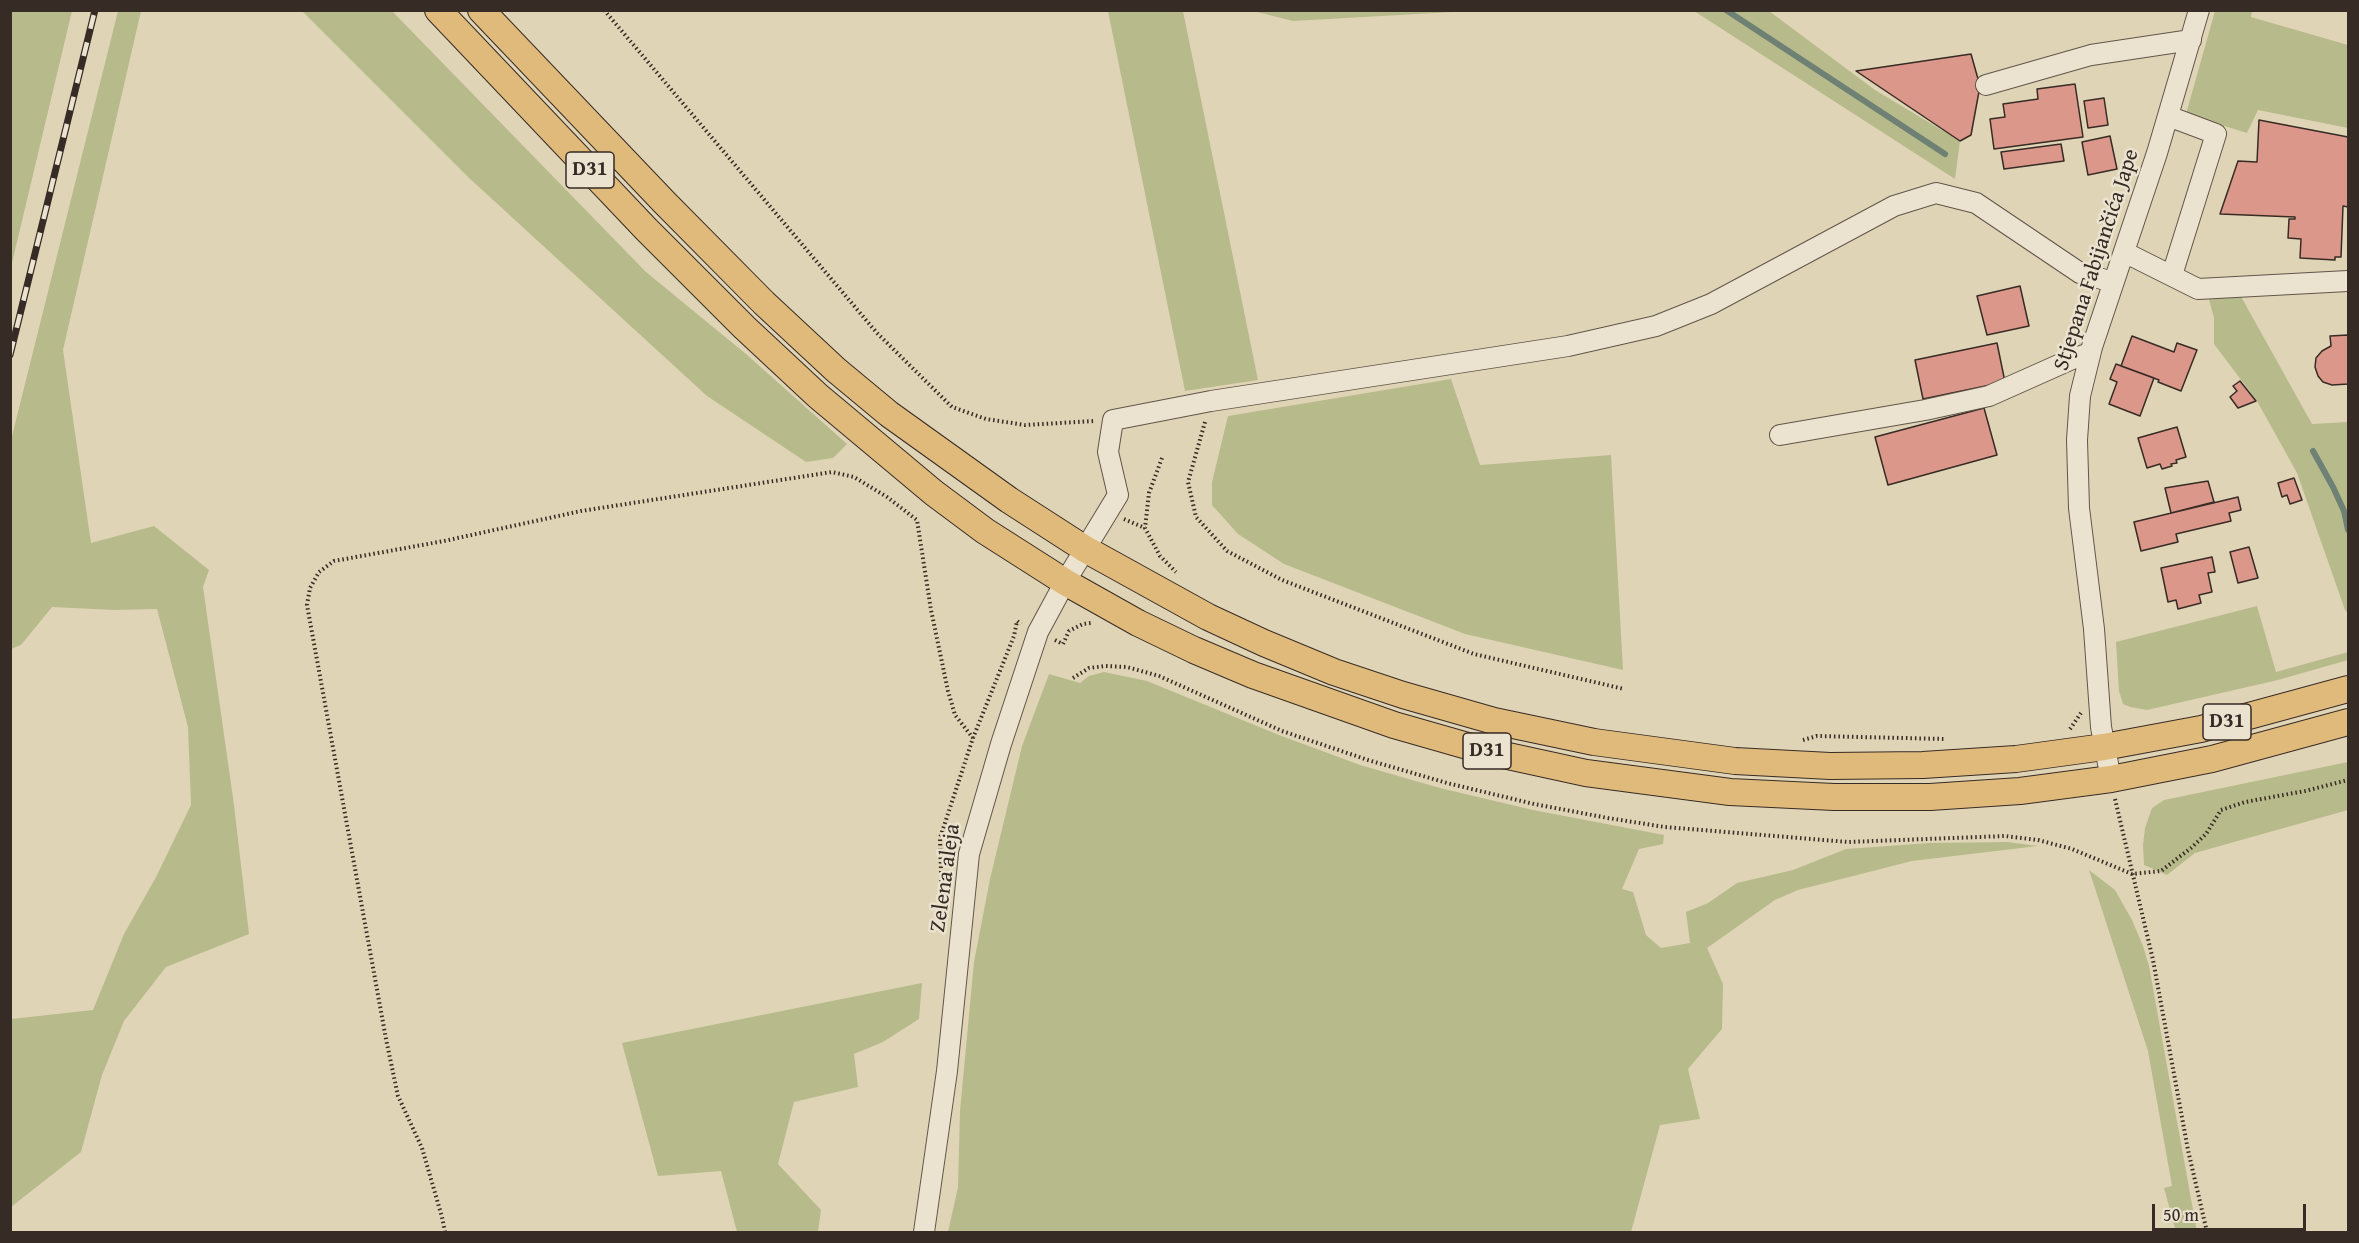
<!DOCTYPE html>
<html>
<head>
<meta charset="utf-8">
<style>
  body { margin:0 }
  #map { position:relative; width:2359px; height:1243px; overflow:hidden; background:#e0d4b6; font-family:"Gentium Book Plus",serif }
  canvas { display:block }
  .frame { position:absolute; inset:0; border:12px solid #372b25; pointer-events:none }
  .scale { position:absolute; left:2152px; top:1204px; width:154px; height:27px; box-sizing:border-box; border:3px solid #372b25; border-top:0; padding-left:8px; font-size:18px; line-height:21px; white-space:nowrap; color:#372b25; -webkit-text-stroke:4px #ebe3d0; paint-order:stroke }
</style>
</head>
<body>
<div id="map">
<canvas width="2359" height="1243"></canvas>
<div class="frame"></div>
<div class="scale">50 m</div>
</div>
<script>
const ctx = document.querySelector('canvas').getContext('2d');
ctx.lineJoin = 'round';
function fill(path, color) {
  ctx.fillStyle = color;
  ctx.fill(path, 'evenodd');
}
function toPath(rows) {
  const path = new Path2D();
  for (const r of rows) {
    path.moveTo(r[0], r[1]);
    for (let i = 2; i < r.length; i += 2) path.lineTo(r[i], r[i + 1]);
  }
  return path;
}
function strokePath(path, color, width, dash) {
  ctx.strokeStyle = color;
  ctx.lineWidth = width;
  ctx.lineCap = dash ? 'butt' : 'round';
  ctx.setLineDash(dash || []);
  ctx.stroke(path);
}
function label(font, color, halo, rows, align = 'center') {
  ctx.font = font + ' "Gentium Book Plus",serif';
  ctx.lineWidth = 5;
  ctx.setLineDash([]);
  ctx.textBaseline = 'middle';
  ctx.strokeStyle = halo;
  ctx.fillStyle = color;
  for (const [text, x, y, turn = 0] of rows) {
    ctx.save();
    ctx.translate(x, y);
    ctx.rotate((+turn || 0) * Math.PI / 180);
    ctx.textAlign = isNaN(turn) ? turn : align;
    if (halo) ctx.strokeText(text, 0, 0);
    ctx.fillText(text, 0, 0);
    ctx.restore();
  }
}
fill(toPath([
  [10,11,72,11,11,267,10,267],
  [118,11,141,11,63,350,91,543,154,526,209,570,203,587,234,805,249,934,166,967,124,1021,102,1075,81,1152,11,1207,11,1019,93,1010,124,934,156,877,191,805,188,727,157,609,114,610,52,607,21,645,11,649,11,440],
  [302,11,392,11,646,272,746,354,847,444,833,458,806,462,707,396,468,177],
  [1108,11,1183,11,1258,380,1185,391],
  [1253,11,1471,11,1293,21],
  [1694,11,1769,11,1875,90,1960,141,1955,179],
  [2215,11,2252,11,2251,17,2348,45,2348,128,2258,110,2247,133,2186,114],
  [2239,293,2312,424,2348,422,2348,613,2345,610,2297,473,2257,401,2214,344,2214,318,2208,296],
  [1451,379,1480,465,1611,455,1623,670,1465,634,1284,564,1238,534,1212,505,1212,482,1228,416],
  [2257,606,2276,672,2348,652,2348,660,2278,680,2147,710,2130,707,2123,704,2119,691,2116,642],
  [1104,672,1147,681,1279,735,1360,765,1440,788,1533,810,1664,835,1663,844,1639,849,1622,889,1633,892,1646,935,1661,948,1690,943,1686,912,1708,903,1737,883,1793,870,1846,849,1930,843,2007,842,2038,846,1912,861,1798,890,1775,900,1707,948,1723,984,1722,1029,1688,1069,1700,1119,1660,1125,1631,1232,948,1232,958,1187,960,1111,974,962,990,879,1022,746,1049,674,1080,683,1089,676],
  [2348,762,2348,810,2195,853,2167,875,2144,865,2143,845,2145,828,2152,808,2164,800],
  [2089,870,2115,890,2132,920,2143,946,2149,966,2197,1232,2176,1232,2164,1188,2172,1186,2148,1051],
  [922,983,919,1019,883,1042,854,1054,858,1087,794,1102,778,1164,821,1210,818,1232,737,1232,721,1171,658,1176,622,1043]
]), '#b7bb8b');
strokePath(toPath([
  [1726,10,1945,154],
  [2313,451,2333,487,2344,511,2348,530]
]), '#6f8074', 6);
const building = toPath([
  [1971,54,1980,86,1971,135,1960,141,1856,71,1971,54],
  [2075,84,2083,137,1994,149,1990,119,2005,117,2003,104,2038,99,2037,89,2075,84],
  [2104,98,2108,125,2088,128,2084,101,2104,98],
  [2259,120,2348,137,2348,207,2343,206,2341,257,2335,257,2335,260,2300,258,2301,239,2288,238,2289,219,2295,219,2295,217,2220,214,2238,161,2257,162,2259,120],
  [2110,136,2117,169,2088,175,2082,142,2110,136],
  [2061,144,2064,161,2004,169,2001,152,2061,144],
  [2020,286,2029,326,1987,335,1977,296,2020,286],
  [2348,335,2348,384,2332,385,2323,382,2318,376,2315,367,2316,358,2322,351,2331,346,2330,336,2348,335],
  [2132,336,2174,352,2177,343,2197,350,2181,391,2158,382,2159,380,2121,366,2132,336],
  [1997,343,2005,382,1923,399,1915,360,1997,343],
  [2116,364,2154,378,2140,416,2109,404,2117,382,2110,379,2116,364],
  [2240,381,2256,401,2238,408,2230,397,2237,391,2233,386,2240,381],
  [1984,408,1997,455,1888,485,1875,437,1984,408],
  [2177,427,2186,457,2176,460,2177,463,2171,464,2172,466,2162,469,2160,464,2147,468,2138,438,2177,427],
  [2294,478,2302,500,2290,504,2287,495,2282,497,2278,483,2294,478],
  [2208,481,2214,502,2171,513,2165,488,2208,481],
  [2238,497,2241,510,2229,513,2231,521,2176,534,2178,542,2141,551,2134,522,2238,497],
  [2249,547,2258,578,2238,583,2230,552,2249,547],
  [2212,557,2215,572,2208,573,2212,592,2199,595,2201,603,2178,609,2176,600,2168,602,2161,568,2212,557]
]);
fill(building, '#db9789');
strokePath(building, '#372b25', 1.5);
const minor = toPath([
  [1986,85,2091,55,2191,40],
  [2168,116,2216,134,2172,275],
  [2124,252,2198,289,2348,281],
  [1780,435,1925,410,1989,396,2072,359,2090,353],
  [2111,779,2101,727,2094,629,2079,508,2077,440,2080,396,2092,347,2157,153,2199,10],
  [924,1232,947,1071,969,854,1001,744,1038,632,1065,582,1118,495,1108,452,1113,420,1211,401,1568,346,1656,326,1711,304,1894,206,1936,193,1976,203,2080,273,2113,282]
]);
const major = toPath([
  [438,10,647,230,744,327,818,396,934,493,985,531,1065,582,1138,623,1194,650,1253,675,1394,725,1485,751,1586,773,1730,792,1834,797,1930,797,2020,791,2111,779,2212,759,2348,722],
  [481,10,665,203,764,303,836,370,889,414,1009,500,1085,549,1208,617,1264,643,1334,672,1403,695,1494,721,1594,742,1735,761,1830,766,1923,765,2016,759,2104,747,2201,729,2348,689]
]);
strokePath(minor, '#615549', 22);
strokePath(major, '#372b25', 28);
strokePath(toPath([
  [604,10,877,333,952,407,986,419,1025,425,1094,421],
  [1205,422,1188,482,1196,517,1227,551,1282,580,1474,654,1624,689],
  [1162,458,1149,493,1145,528,1160,556,1176,572],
  [1124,519,1145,528],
  [1055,640,1063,644,1069,631,1083,624,1091,623],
  [1073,678,1089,668,1106,666,1127,667,1159,676,1282,731,1368,760,1447,783,1534,804,1608,818,1665,827,1848,842,2005,836,2038,840,2072,849,2132,874,2161,871,2191,848,2206,834,2221,810,2245,802,2305,791,2348,780],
  [2070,729,2081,713],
  [1803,740,1817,736,1945,739],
  [2115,799,2153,960,2188,1150,2207,1232],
  [942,904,940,838,973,738,1014,636,1017,621,1021,624],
  [445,1232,442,1217,422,1148,398,1096,386,1039,307,605,310,588,319,572,334,561,444,541,581,511,832,472,854,477,887,497,917,520,931,610,948,691,955,715,973,738]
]), '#372b25', 4, [1.5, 3]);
strokePath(minor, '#ebe3d0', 20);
strokePath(major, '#e0ba7b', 26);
const rail = toPath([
  [10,355,95,10]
]);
strokePath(rail, '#372b25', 7);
strokePath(rail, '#ebe3d0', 4.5, [14]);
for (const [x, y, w] of [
  [590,170,48],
  [2227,722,48],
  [1487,751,48]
]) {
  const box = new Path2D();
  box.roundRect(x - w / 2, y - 18, w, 36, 4.5);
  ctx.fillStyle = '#ebe3d0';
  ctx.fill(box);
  strokePath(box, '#372b25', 1.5);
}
label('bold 21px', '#372b25', null, [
  ["D31",590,170],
  ["D31",2227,722],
  ["D31",1487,751]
]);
label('22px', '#372b25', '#ebe3d0', [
  ["Stjepana Fabijančića Jape",2097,260,-72],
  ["Zelena aleja",946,878,-82]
]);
</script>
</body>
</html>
